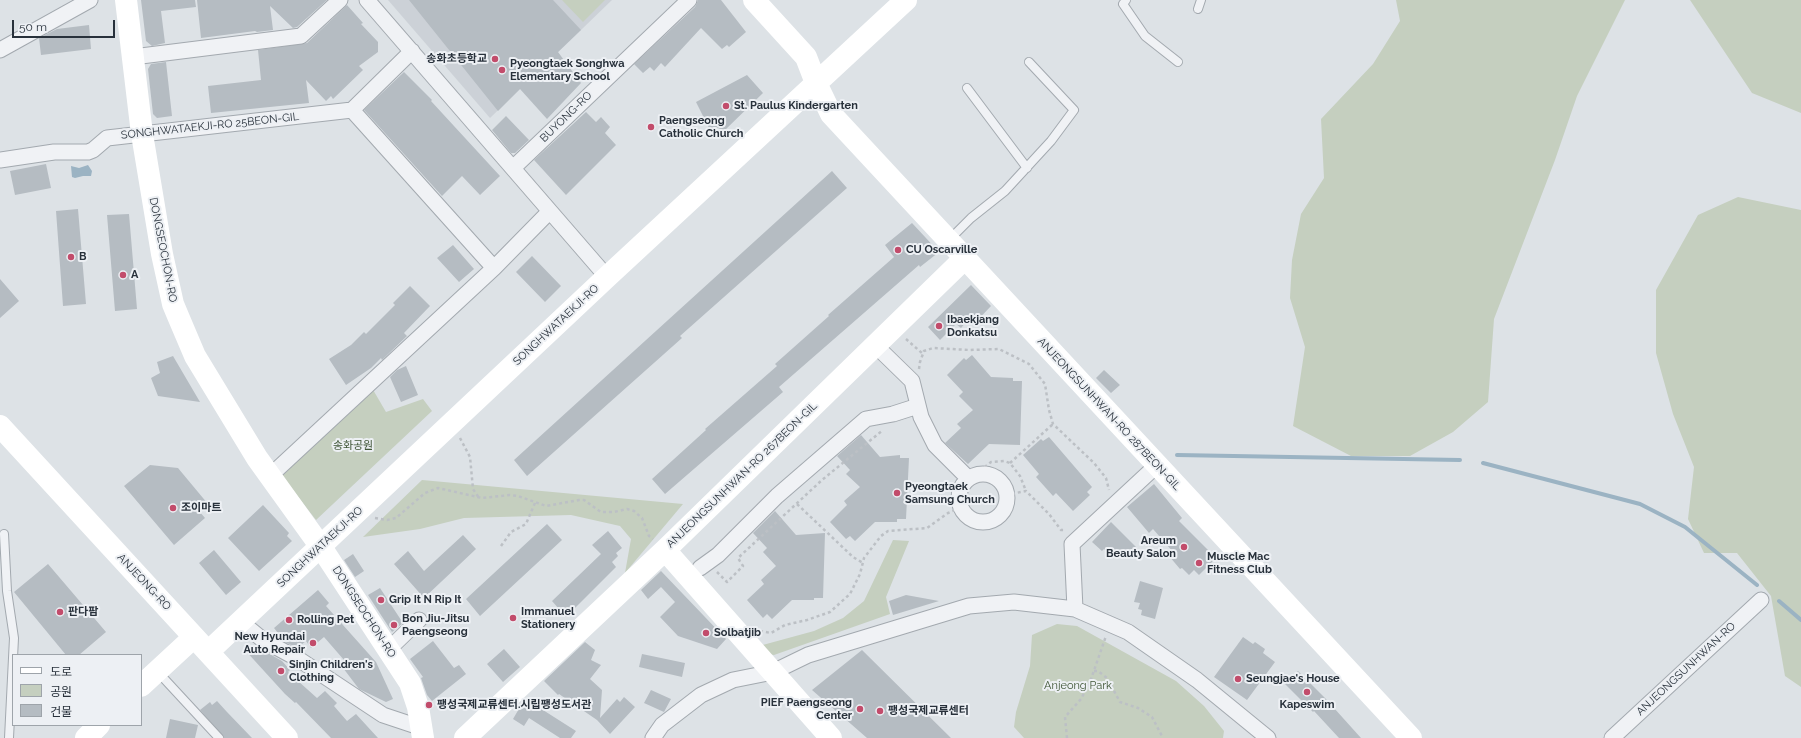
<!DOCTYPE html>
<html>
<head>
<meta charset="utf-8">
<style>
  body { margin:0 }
  #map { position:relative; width:1801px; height:738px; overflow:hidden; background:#dde2e6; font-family:Raleway,"Noto Sans KR",sans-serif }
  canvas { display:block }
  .legend { position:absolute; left:12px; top:654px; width:130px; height:72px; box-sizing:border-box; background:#edf0f4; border:1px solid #9ea4aa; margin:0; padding:5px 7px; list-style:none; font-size:12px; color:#28313b }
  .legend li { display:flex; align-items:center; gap:8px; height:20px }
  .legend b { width:20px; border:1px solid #9ea4aa }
  .scale { position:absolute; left:12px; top:20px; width:103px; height:18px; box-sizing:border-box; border:2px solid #28313b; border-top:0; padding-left:5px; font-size:12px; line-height:14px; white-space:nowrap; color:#28313b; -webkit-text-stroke:3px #edf0f4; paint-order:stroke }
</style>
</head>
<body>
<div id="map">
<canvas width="1801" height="738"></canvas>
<ul class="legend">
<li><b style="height:5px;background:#fff"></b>도로</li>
<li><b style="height:11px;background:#c5cfbf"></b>공원</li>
<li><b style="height:11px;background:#b5bcc2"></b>건물</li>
</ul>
<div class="scale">50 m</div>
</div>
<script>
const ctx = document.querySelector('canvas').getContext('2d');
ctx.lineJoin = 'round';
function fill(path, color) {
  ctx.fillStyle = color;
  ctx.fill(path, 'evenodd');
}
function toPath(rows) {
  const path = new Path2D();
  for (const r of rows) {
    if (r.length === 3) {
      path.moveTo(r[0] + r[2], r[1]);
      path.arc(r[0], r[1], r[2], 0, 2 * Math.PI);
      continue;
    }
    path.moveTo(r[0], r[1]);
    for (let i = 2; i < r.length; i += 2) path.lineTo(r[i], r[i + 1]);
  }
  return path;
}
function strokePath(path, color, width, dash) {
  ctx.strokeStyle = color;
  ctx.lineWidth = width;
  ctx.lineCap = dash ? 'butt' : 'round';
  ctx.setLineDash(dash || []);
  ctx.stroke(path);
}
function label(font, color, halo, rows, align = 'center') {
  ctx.font = font + ' Raleway,"Noto Sans KR",sans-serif';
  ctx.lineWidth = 4;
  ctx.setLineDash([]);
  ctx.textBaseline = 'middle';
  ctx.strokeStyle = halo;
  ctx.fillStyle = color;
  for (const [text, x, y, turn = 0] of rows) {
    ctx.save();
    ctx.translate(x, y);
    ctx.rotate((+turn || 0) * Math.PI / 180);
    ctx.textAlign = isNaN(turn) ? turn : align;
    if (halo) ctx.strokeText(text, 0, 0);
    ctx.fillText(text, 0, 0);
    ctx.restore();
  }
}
fill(toPath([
  [388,0,612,0,490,118]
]), '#ccd1d7');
fill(toPath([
  [562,0,605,0,583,22],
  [1396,0,1625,0,1577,96,1555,160,1494,319,1488,402,1453,432,1410,456,1351,456,1293,426,1305,347,1290,298,1292,260,1301,214,1324,178,1321,119,1373,64,1400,21],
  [1690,0,1801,0,1801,113,1752,93],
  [1738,197,1801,210,1801,687,1785,676,1771,596,1737,553,1704,553,1688,519,1694,467,1673,414,1656,353,1656,290,1698,215],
  [372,388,386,412,423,399,432,411,316,520,282,476],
  [422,480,683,504,625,573,631,539,620,526,571,515,464,518,420,529,363,537],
  [893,540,909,541,886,597,890,614,774,655,768,654,759,646,814,631,843,618,864,601],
  [1057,624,1077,626,1176,681,1204,706,1224,731,1223,738,1024,738,1014,727,1016,712,1030,666,1032,635]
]), '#c5cfbf');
fill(toPath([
  [88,165,92,171,91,176,83,176,75,178,72,177,71,166,79,168]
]), '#9bb3c3');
strokePath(toPath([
  [1177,455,1460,460],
  [1483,463,1640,504,1685,527,1757,585],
  [1779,601,1801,620]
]), '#9bb3c3', 4);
fill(toPath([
  [141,0,195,0,196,7,161,11,165,43,152,46,146,41],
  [197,0,327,0,297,27,293,28,270,6,273,30,257,32,255,31,201,38],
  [409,0,553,0,581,30,558,52,581,83,547,119,520,89,498,111],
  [698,0,721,0,746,32,729,47,727,45,722,49,701,28,665,67,661,63,654,71,650,67,643,73,634,64,695,7],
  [347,5,363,23,361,24,378,42,378,52,359,66,363,70,333,99,331,96,326,101,306,80,309,103,211,113,208,86,261,80,258,50,307,43],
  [89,25,91,49,41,55,39,38,57,29],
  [166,62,172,116,157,118,153,114,148,69,151,64],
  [404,72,432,100,431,101,500,176,480,195,462,176,442,196,364,110],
  [747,75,763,93,724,131,716,127,710,130,696,102],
  [586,112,596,122,601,117,610,127,605,133,616,145,566,195,534,160],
  [506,116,529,140,515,153,511,153,492,130],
  [46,164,51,188,15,195,10,171],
  [832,171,847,188,680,336,682,338,527,476,514,460],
  [78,209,86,304,63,306,56,211],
  [129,214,137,309,115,311,107,215],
  [912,223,939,252,920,267,919,265,779,387,783,392,665,494,652,479,706,430,705,429,777,366,775,364,829,316,828,315,894,257,885,245],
  [453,245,474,269,459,282,437,258],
  [532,256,561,286,545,302,516,272],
  [0,279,19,301,0,318],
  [971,285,991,306,973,325,967,321,961,328,956,324,940,340,928,327],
  [410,286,430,306,404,333,407,336,382,360,381,358,371,368,346,385,329,359,351,345,364,332,366,334,395,305,393,303],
  [972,355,991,377,1013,378,1013,381,1022,381,1020,445,989,444,968,464,945,443,961,428,957,424,973,410,959,396,963,392,947,375,964,358,966,360],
  [173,356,200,402,158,396,151,378,160,373,157,362],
  [406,366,418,395,401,402,390,377,397,370],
  [1104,370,1120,385,1111,393,1096,378],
  [861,435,880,457,900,455,900,458,909,458,906,519,897,519,897,522,875,522,855,541,850,536,846,539,830,522,847,505,844,501,860,487,846,474,850,470,837,456],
  [1049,437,1092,487,1087,492,1090,495,1073,511,1056,493,1053,496,1036,477,1039,474,1023,455,1041,439,1043,441],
  [150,465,178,468,208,504,199,511,205,518,174,545,124,486],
  [1154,484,1182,518,1179,521,1216,558,1199,575,1194,570,1189,575,1182,568,1180,569,1169,556,1173,552,1153,529,1149,533,1127,507],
  [263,505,289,533,287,536,292,541,259,571,228,538],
  [775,511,796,535,825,533,823,598,814,598,814,600,792,600,772,619,767,614,763,618,747,600,764,584,761,580,776,566,763,552,767,548,753,533],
  [1111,522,1140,551,1132,559,1127,554,1123,558,1120,555,1119,556,1110,547,1106,551,1104,549,1102,551,1092,542],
  [547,524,562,540,480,616,466,599],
  [608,531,622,548,616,553,618,556,612,562,616,567,566,617,552,601,601,554,592,545],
  [463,535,476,549,424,598,394,564,408,551,424,571],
  [214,550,241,582,226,595,199,563],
  [353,554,364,571,355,577,344,560],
  [48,564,106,632,79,655,66,655,14,592],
  [661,571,726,639,717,649,678,636,660,617,675,602,661,587,648,599,641,590],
  [1140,581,1163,588,1155,619,1141,615,1142,610,1138,609,1140,603,1134,602],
  [380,588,403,623,392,632,368,595],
  [318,590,329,603,326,606,376,662,393,699,386,702,359,689,340,664,344,660,324,637,311,648,306,641,297,648,285,642,274,628],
  [906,595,939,601,893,615,889,601],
  [1243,637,1253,644,1255,642,1265,649,1263,653,1275,662,1247,700,1214,677],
  [433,641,454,668,459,665,466,674,432,701,427,695,421,678,423,677,410,659],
  [585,642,595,650,591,660,601,665,590,679,602,690,600,718,617,699,620,702,624,697,635,707,610,734,597,720,559,694,558,695,544,681],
  [259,648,282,661,290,670,288,672,317,698,325,691,337,703,334,706,347,721,356,714,378,738,331,738,296,702,295,703,285,694,244,649],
  [504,649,520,667,503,682,487,664],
  [862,650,951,738,867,738,812,690],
  [642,654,685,663,682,677,639,667],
  [1298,671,1325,698,1361,738,1339,738,1314,711,1313,712,1285,684],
  [651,690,671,699,664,712,644,703],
  [217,701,227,712,252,738,224,738,200,710,210,702,212,705],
  [523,702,530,707,532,703,576,731,571,738,560,738,529,718,524,726,513,719],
  [170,719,198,725,195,738,166,738]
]), '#b5bcc2');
const lane = toPath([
  [1126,0,1123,4,1145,36,1178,62],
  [1198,9,1201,0],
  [967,88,1027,168],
  [949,240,971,218,1005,191,1051,141,1074,110,1029,62],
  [4,534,7,591,14,638,9,738],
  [157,671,219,738]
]);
const street = toPath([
  [367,0,607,277],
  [0,50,90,0],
  [133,57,301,36,340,0],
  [352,110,412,51],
  [0,160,54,152,88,152,93,150,107,138,116,137,352,110,494,268],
  [513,168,689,0],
  [875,345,912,381,921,417,935,445,968,478],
  [983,498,24],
  [271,475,494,268,549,212],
  [700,568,718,555,777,496,866,419,893,414,918,406],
  [1075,609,1072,544,1156,466],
  [240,621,263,640,300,660,383,715,422,728],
  [389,649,419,620],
  [653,738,662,725,701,695,733,680,773,672,808,655,969,606,1014,602,1075,609,1128,632,1197,680,1268,738],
  [1612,738,1761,600]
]);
strokePath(lane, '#a3a9af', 10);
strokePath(street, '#a3a9af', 17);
strokePath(toPath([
  [906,339,923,354],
  [919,369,920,362,924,351,933,348,970,350,999,349,1029,364,1045,384,1049,410,1053,424,1094,463,1106,478,1109,490],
  [460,438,470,457,473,489,479,498],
  [1010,463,1053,424],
  [980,471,991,462,1004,461,1010,463,1020,476,1026,491],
  [1006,495,1026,491,1049,514,1061,530,1066,530],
  [797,504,853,557,863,563],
  [375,518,387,520,396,518,425,493,438,488,482,498,510,495,518,496,546,506,579,500,584,500,601,512,614,512,627,509,634,511,642,518,649,536,653,539],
  [501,546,511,532,526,524,535,503],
  [717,572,727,582,743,566,738,558,822,480,883,430],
  [760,631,771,633,785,625,807,620,830,612,850,594,860,574,864,558,881,536,888,531,927,528,948,513,960,508],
  [1094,671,1098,671,1107,678,1120,702,1138,708,1152,717,1163,738],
  [1067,738,1065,717,1081,699,1090,682,1106,636]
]), '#bcc0c5', 2.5, [3, 3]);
strokePath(lane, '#f0f2f5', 8);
strokePath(street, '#f0f2f5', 15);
strokePath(toPath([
  [126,0,142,134,162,254,173,304,178,316,195,356,257,458,321,547,410,683,418,707,423,738],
  [754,0,806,57,816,83,831,114,1411,738],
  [0,426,287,738],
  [665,550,831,738],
  [208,652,607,277,906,0],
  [141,686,194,637],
  [86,738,99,725],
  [465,738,665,550,965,258]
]), '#fff', 22);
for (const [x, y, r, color] of [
  [495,59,4,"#c24c6b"],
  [502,70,4,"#c24c6b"],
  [726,106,4,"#c24c6b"],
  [651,127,4,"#c24c6b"],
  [898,250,4,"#c24c6b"],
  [71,257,4,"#c24c6b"],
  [123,275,4,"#c24c6b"],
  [939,326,4,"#c24c6b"],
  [897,493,4,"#c24c6b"],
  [173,508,4,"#c24c6b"],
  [1184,547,4,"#c24c6b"],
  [1199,563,4,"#c24c6b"],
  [381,600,4,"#c24c6b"],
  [60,612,4,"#c24c6b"],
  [513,618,4,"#c24c6b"],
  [289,620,4,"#c24c6b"],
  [394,625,4,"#c24c6b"],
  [706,633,4,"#c24c6b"],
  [313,643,4,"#c24c6b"],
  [281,671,4,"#c24c6b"],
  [1238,679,4,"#c24c6b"],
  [1307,692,4,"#c24c6b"],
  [429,705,4,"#c24c6b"],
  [860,709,4,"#c24c6b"],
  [880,711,4,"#c24c6b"]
]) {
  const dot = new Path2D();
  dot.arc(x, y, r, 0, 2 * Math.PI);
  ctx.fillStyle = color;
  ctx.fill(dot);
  strokePath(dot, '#edf0f4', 1.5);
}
label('bold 11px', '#28313b', '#edf0f4', [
  ["송화초등학교",487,59,"right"],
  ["Pyeongtaek Songhwa",510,64],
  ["Elementary School",510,77],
  ["St. Paulus Kindergarten",734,106],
  ["Paengseong",659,121],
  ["Catholic Church",659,134],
  ["CU Oscarville",906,250],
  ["B",79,257],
  ["A",131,275],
  ["Ibaekjang",947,320],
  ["Donkatsu",947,333],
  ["Pyeongtaek",905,487],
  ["Samsung Church",905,500],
  ["조이마트",181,508],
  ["Areum",1176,541,"right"],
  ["Beauty Salon",1176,554,"right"],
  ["Muscle Mac",1207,557],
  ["Fitness Club",1207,570],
  ["Grip It N Rip It",389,600],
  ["판다팜",68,612],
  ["Immanuel",521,612],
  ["Stationery",521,625],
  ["Bon Jiu-Jitsu",402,619],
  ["Paengseong",402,632],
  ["Rolling Pet",297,620],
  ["Solbatjib",714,633],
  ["New Hyundai",305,637,"right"],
  ["Auto Repair",305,650,"right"],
  ["Sinjin Children's",289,665],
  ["Clothing",289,678],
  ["Seungjae's House",1246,679],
  ["PIEF Paengseong",852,703,"right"],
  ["Center",852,716,"right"],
  ["팽성국제교류센터.시립팽성도서관",437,705],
  ["Kapeswim",1307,705,"center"],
  ["팽성국제교류센터",888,711]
], 'left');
label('11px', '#28313b', '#edf0f4', [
  ["BUYONG-RO",566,117,-44],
  ["SONGHWATAEKJI-RO 25BEON-GIL",210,126,-6],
  ["DONGSEOCHON-RO",163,250,79],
  ["SONGHWATAEKJI-RO",556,325,-43],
  ["ANJEONGSUNHWAN-RO 287BEON-GIL",1109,414,47],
  ["ANJEONGSUNHWAN-RO 267BEON-GIL",742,475,-44],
  ["SONGHWATAEKJI-RO",320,547,-43],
  ["ANJEONG-RO",144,582,47],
  ["DONGSEOCHON-RO",364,612,57],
  ["ANJEONGSUNHWAN-RO",1686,669,-43]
]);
label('11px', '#405637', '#edf0f4', [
  ["송화공원",353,446],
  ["Anjeong Park",1078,686]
]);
</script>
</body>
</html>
